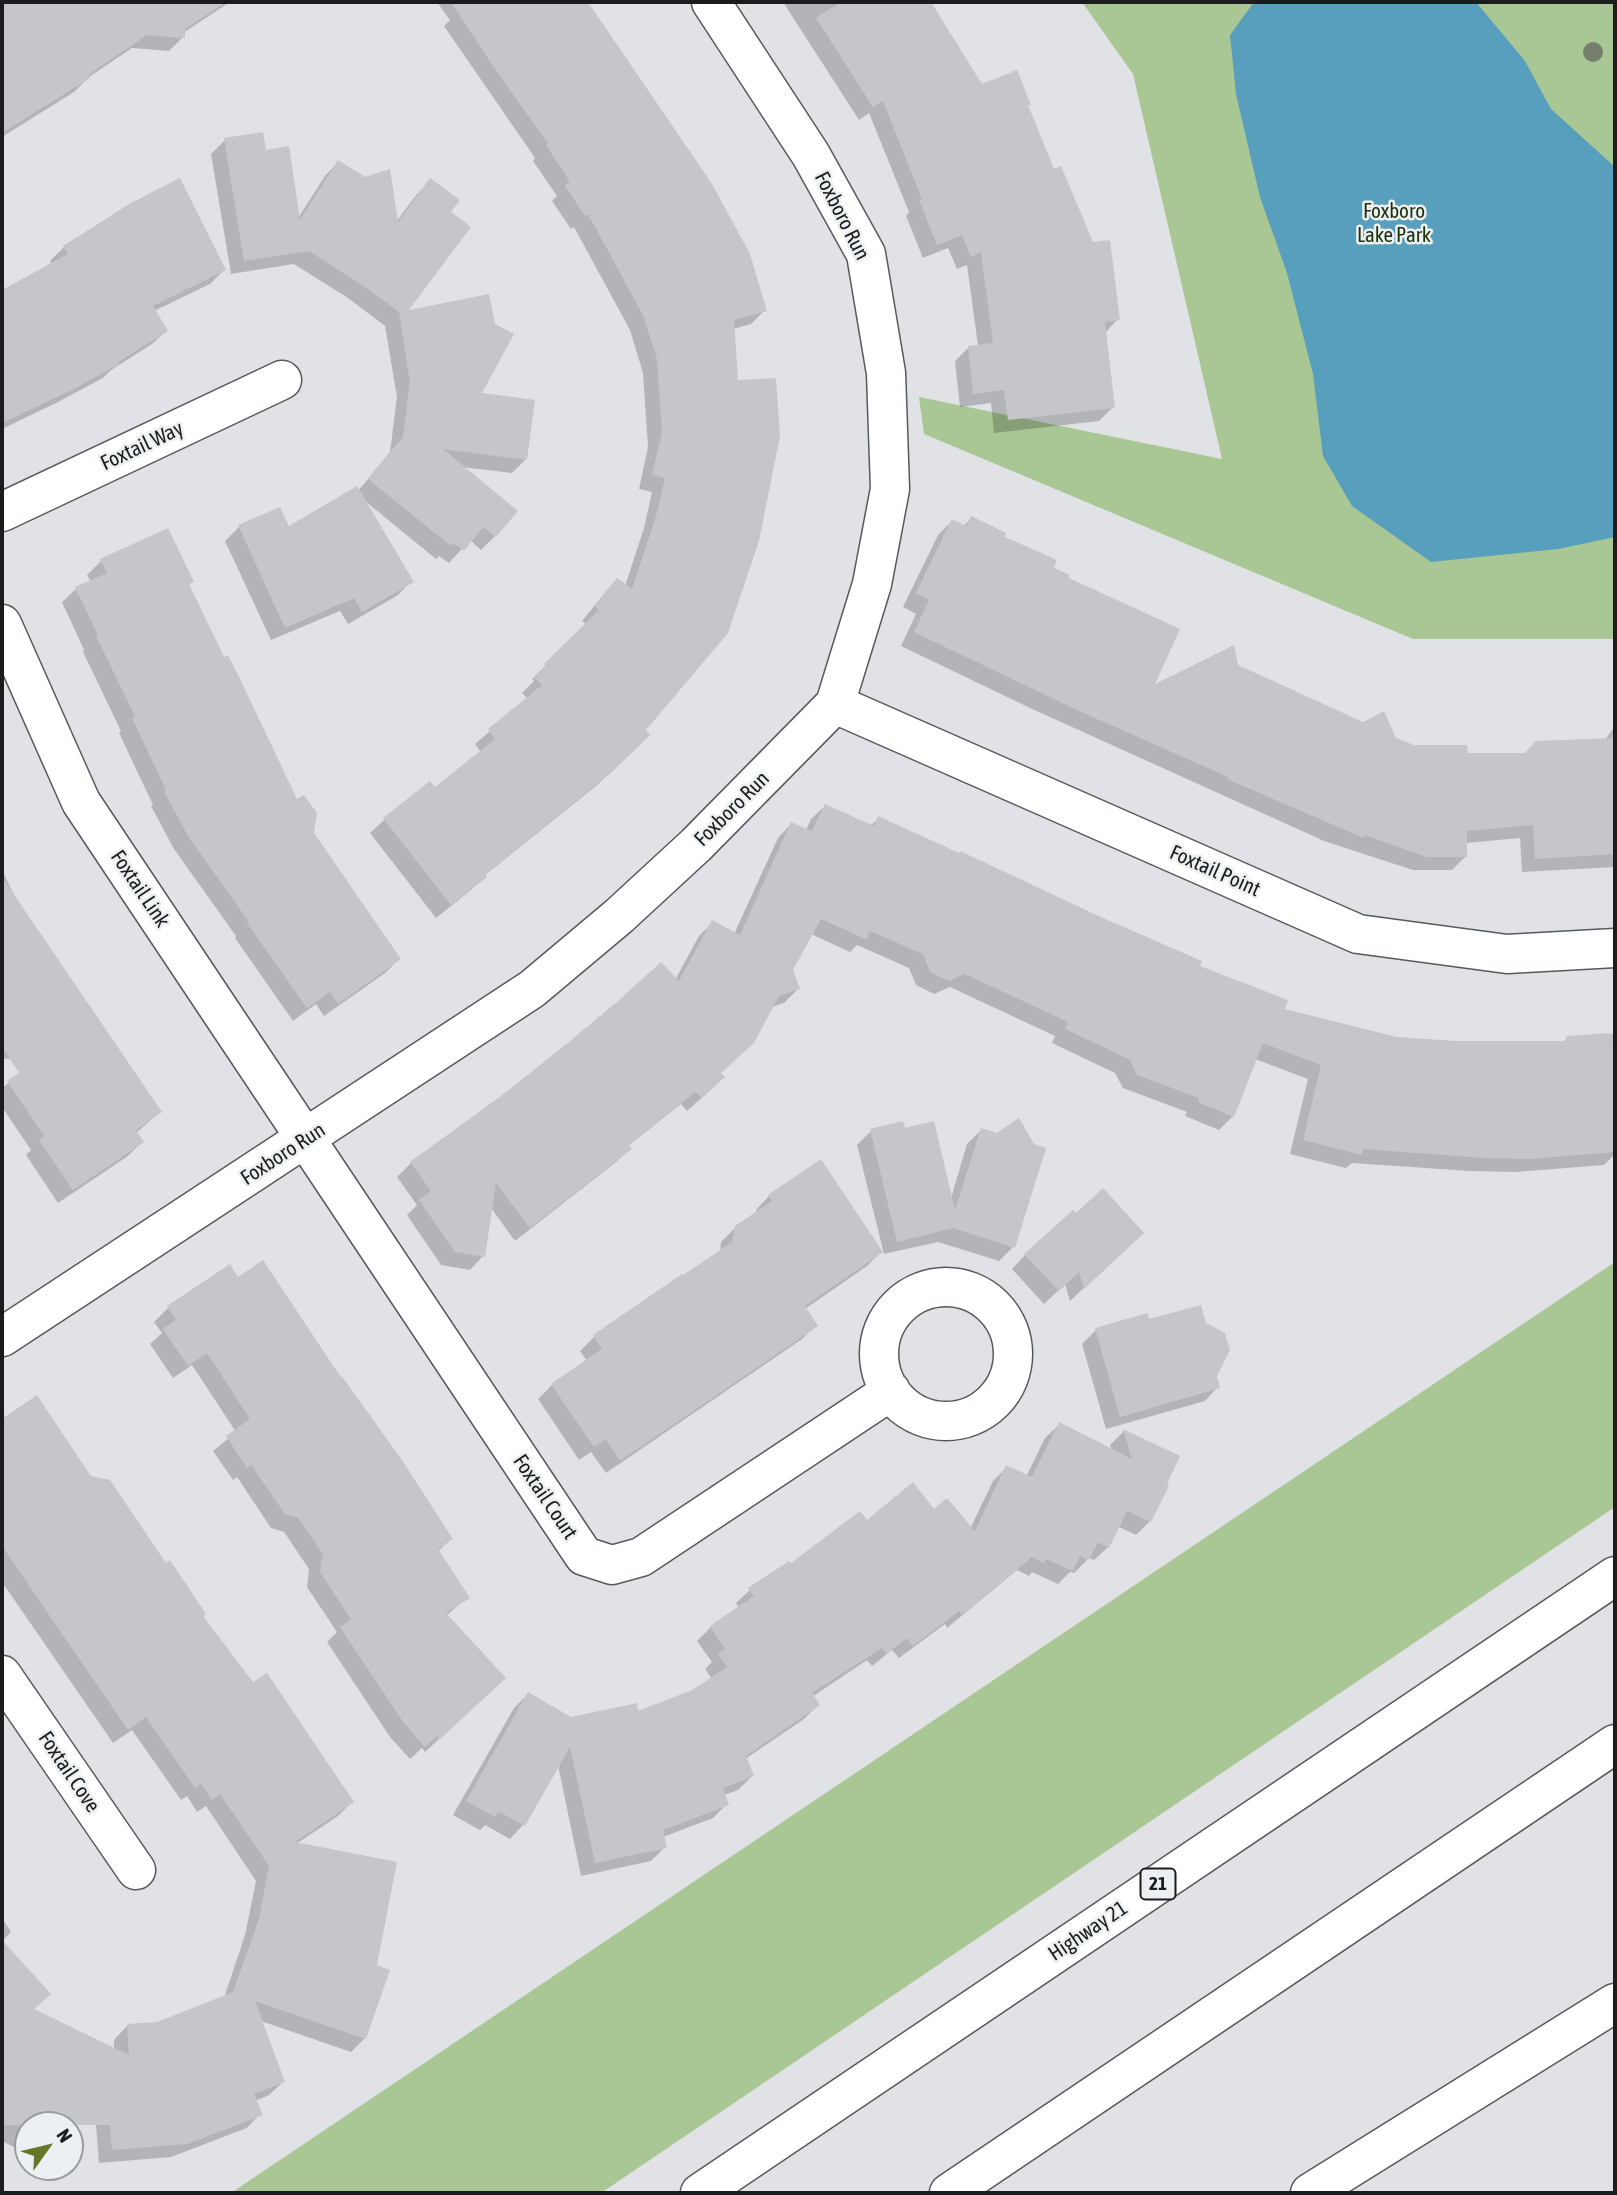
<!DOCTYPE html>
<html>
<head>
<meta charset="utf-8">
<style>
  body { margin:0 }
  #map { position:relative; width:1617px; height:2195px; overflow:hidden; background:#e0e2e5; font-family:"Asap Condensed",sans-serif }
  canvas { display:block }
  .frame { position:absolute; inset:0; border:4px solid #1b1c1d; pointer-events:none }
  .north { position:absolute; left:14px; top:2111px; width:70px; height:70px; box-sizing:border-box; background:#edf0f2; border:2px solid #999b9d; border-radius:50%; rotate:56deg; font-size:19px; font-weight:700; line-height:28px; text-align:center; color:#1b1c1d }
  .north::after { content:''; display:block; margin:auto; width:24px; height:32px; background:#667827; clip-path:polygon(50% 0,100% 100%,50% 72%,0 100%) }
</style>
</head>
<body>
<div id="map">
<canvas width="1617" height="2195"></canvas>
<div class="frame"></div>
<div class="north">N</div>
</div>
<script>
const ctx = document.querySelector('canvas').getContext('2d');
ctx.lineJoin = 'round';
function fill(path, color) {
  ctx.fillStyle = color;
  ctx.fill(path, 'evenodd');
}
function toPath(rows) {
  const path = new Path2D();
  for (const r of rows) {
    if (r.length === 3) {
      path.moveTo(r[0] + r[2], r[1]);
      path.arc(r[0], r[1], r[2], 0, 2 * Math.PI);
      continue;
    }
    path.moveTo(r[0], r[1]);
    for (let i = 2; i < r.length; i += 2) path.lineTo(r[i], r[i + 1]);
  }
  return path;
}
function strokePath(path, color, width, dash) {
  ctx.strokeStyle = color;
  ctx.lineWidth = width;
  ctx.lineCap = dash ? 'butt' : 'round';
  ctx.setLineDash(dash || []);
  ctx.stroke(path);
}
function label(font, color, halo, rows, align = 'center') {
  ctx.font = font + ' "Asap Condensed",sans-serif';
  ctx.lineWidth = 5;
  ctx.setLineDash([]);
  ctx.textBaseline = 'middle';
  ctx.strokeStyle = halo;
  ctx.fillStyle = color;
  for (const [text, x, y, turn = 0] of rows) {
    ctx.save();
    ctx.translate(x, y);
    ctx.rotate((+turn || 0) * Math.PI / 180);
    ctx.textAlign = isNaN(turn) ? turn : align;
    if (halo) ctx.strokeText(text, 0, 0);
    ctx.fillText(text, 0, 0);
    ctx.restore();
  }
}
fill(toPath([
  [1082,2,1615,2,1615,639,1413,639,924,434,919,397,1222,459,1133,74],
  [1615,1262,1615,1507,601,2193,231,2193]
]), '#a9c795');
fill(toPath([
  [1254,2,1476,2,1525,61,1551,109,1615,167,1615,537,1558,549,1431,562,1352,506,1323,456,1313,374,1287,273,1260,197,1236,94,1230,35]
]), '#579fbc');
fill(toPath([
  [15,2,230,2,183,33,183,37,169,51,132,48,89,77,74,92,2,137,2,11],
  [437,2,586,2,711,185,765,310,751,324,733,329,644,731,648,735,596,786,484,876,471,890,436,918,370,833,384,820,430,784,435,789,481,752,475,744,528,699,522,693,534,681,532,679,587,625,582,621,604,594,617,580,625,586,644,528,652,492,639,489,648,447,643,373,630,330,574,227,571,229,552,201,557,196,533,161,535,158,444,26,450,20],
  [783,2,929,2,981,86,1027,106,1118,319,1105,333,1113,407,1099,421,994,433,991,403,960,407,955,361,969,347,978,346,967,265,957,269,948,248,923,258,906,216,909,212,869,113,859,120],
  [225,140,264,152,298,218,325,176,338,162,396,222,417,194,430,181,449,212,405,312,479,395,526,459,512,473,462,467,495,536,481,550,470,540,449,563,439,556,436,559,365,501,411,581,398,595,348,624,340,611,271,640,225,541,239,527,288,528,358,491,390,452,397,397,385,326,348,298,294,264,231,274,211,154],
  [64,247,224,270,210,284,154,311,166,331,152,344,111,370,103,378,56,403,2,429,2,309,10,305,52,265,50,261],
  [971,519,1051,569,1152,688,1236,666,1394,740,1414,747,1466,754,1525,755,1605,740,1615,726,1615,867,1522,872,1520,838,1466,843,1466,856,1452,870,1413,870,1324,841,1030,708,901,646,916,614,903,607,938,535,952,521,963,526],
  [101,561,192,582,188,585,312,834,399,959,385,973,324,1016,316,1004,293,1021,235,938,236,936,174,849,151,806,153,805,119,733,121,731,83,652,84,650,62,602,76,589,91,582,87,575],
  [825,806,870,826,879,818,1198,967,1282,1010,1397,1039,1455,1043,1562,1043,1567,1038,1615,1034,1615,1154,1604,1165,1515,1172,1469,1171,1352,1163,1346,1168,1290,1154,1308,1079,1255,1059,1233,1116,1219,1130,1185,1116,1187,1112,1123,1088,1115,1073,1052,1043,1055,1036,950,987,934,994,916,985,909,968,857,945,850,952,811,934,791,969,798,989,784,1003,772,1007,719,1074,709,1091,687,1111,681,1104,628,1146,630,1149,616,1162,515,1241,491,1208,483,1256,470,1270,441,1265,407,1215,417,1205,397,1177,411,1163,675,980,699,936,713,922,734,934,778,838,791,824,806,830,811,819],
  [2,870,19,906,160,1112,136,1133,142,1142,128,1156,58,1203,26,1155,31,1150,2,1107,2,1088,36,1063,2,1058],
  [903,1130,951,1198,967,1144,981,1130,1013,1247,999,1261,938,1242,884,1254,857,1145,871,1131],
  [769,1196,881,1252,867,1266,805,1309,816,1325,802,1339,606,1473,591,1452,579,1460,538,1399,552,1385,587,1361,580,1351,594,1337,682,1276,720,1252,721,1242,736,1227,757,1213,756,1210],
  [1128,1247,1070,1301,1065,1284,1044,1304,1012,1269,1025,1255],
  [229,1267,451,1539,437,1552,468,1597,446,1616,490,1692,425,1752,422,1748,410,1759,390,1737,327,1642,337,1632,307,1587,309,1569,284,1532,271,1528,237,1477,233,1480,213,1451,236,1432,192,1365,173,1378,150,1344,162,1333,154,1322,168,1308],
  [1148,1322,1215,1376,1218,1387,1205,1401,1106,1429,1082,1344,1096,1330],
  [37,1398,90,1478,201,1616,253,1685,352,1802,338,1816,296,1844,375,1966,365,2038,351,2052,261,2021,283,2082,269,2095,255,2101,260,2114,247,2128,171,2157,99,2163,92,2074,67,2125,28,2125,28,2154,2,2141,2,1943,48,1994,32,2010,114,2050,114,2040,127,2026,157,2023,224,1998,245,1935,256,1881,206,1806,197,1812,187,1796,181,1800,132,1730,113,1743,2,1582,2,1421],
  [1059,1425,1112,1451,1110,1445,1124,1431,1178,1457,1150,1521,1136,1535,1117,1526,1108,1547,1094,1560,1089,1558,1074,1573,1070,1572,1058,1584,1032,1572,1029,1576,1017,1570,947,1628,945,1624,899,1658,892,1650,872,1666,867,1660,812,1697,818,1705,804,1719,745,1759,752,1776,738,1790,724,1795,727,1804,713,1818,663,1837,665,1847,651,1861,581,1876,558,1765,523,1825,510,1839,485,1825,480,1830,453,1815,514,1708,528,1694,571,1719,637,1713,693,1692,712,1679,705,1669,712,1662,697,1641,711,1627,739,1608,736,1603,750,1590,867,1523,934,1511,970,1529,993,1481,1007,1467,1026,1477,1045,1438],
  [2,1918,11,1932,2,1941]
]), '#0003');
fill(toPath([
  [2,2,226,2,185,29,185,38,147,35,88,75,90,78,2,133],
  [451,2,588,2,712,184,750,254,767,311,734,320,738,380,776,378,780,436,759,541,728,633,646,730,650,735,612,772,486,874,487,877,451,905,383,818,430,781,435,787,495,739,488,729,542,685,534,678,546,666,544,664,599,610,594,606,617,578,632,589,657,513,665,478,652,475,662,432,657,359,643,315,588,214,585,216,565,186,570,182,546,145,548,144,489,60],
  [841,2,931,2,982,84,1017,70,1031,105,1028,105,1054,169,1061,166,1093,242,1110,240,1120,320,1105,322,1115,408,1008,420,1004,390,973,394,968,346,993,343,981,252,971,257,962,235,937,245,919,200,922,199,883,101,873,107,816,18],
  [263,132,266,150,289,146,300,220,338,160,365,177,390,169,398,222,430,178,460,200,451,212,471,227,409,310,489,294,495,324,514,334,482,393,535,400,527,460,443,449,518,511,496,537,483,527,464,551,454,543,451,546,368,479,403,437,410,382,399,312,362,285,309,251,244,261,224,138],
  [180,178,226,270,153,306,168,331,118,362,119,364,72,390,2,423,2,290,68,254,63,246,131,203],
  [357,486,414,582,362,612,354,598,285,628,238,525,280,507,289,526],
  [971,516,1006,533,1005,537,1057,560,1054,568,1070,575,1069,578,1180,629,1155,684,1234,645,1238,665,1363,722,1384,711,1396,738,1414,745,1467,745,1468,753,1525,753,1536,741,1615,738,1615,854,1535,859,1533,825,1467,831,1467,857,1427,857,1365,835,1364,838,1227,779,1228,777,1077,710,914,632,929,600,916,593,952,519,966,526],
  [168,528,194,582,189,584,224,657,228,655,240,679,297,799,304,795,317,813,314,833,401,959,338,1004,330,992,307,1008,247,923,249,922,188,836,164,791,166,790,132,718,135,716,96,636,98,635,75,587,107,573,100,559],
  [825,804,874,826,878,816,959,853,960,851,1103,918,1202,961,1200,966,1288,1000,1285,1009,1397,1037,1455,1041,1566,1041,1566,1036,1612,1033,1615,1081,1615,1152,1529,1159,1484,1158,1363,1149,1362,1155,1303,1140,1321,1065,1263,1043,1234,1117,1198,1102,1199,1098,1137,1075,1129,1059,1065,1029,1068,1022,965,974,949,981,930,972,923,954,870,931,866,939,821,919,793,970,800,989,779,996,754,1043,721,1073,725,1077,702,1098,695,1092,629,1145,632,1149,530,1228,496,1183,485,1257,455,1252,419,1200,431,1191,410,1162,501,1096,564,1046,618,1001,661,962,679,981,712,920,740,935,791,822,812,831],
  [2,877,162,1112,136,1130,144,1142,73,1190,39,1140,44,1136,7,1081,19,1073,2,1047],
  [1019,1118,1034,1144,1046,1148,1015,1248,953,1228,897,1242,870,1129,903,1121,905,1128,934,1121,955,1210,981,1128,997,1133],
  [821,1159,883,1252,805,1306,818,1326,620,1461,606,1439,594,1447,551,1384,602,1349,593,1335,682,1274,683,1275,732,1242,735,1226,772,1201,768,1195],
  [1103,1188,1144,1233,1084,1289,1079,1272,1059,1291,1024,1254,1073,1210,1076,1213],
  [263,1260,340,1376,341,1375,402,1460,453,1539,438,1549,470,1598,446,1613,506,1678,440,1739,437,1736,425,1747,404,1723,340,1627,351,1619,320,1572,323,1554,298,1518,285,1514,251,1465,247,1468,226,1436,250,1419,207,1353,188,1366,163,1329,176,1320,167,1306,230,1264,238,1277],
  [1201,1305,1206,1323,1225,1333,1230,1350,1217,1376,1220,1388,1120,1417,1095,1328,1148,1313,1149,1319],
  [37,1395,91,1476,110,1480,166,1563,170,1560,206,1614,203,1616,253,1682,267,1673,354,1802,295,1842,397,1862,377,1965,390,1970,366,2039,255,2001,285,2082,254,2094,263,2115,187,2144,112,2150,110,2125,2,2125,2,1940,51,1994,34,2009,129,2055,127,2024,157,2022,233,1992,259,1919,269,1866,220,1794,212,1800,201,1784,195,1788,146,1717,128,1730,2,1546,2,1419],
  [1059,1422,1132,1459,1123,1429,1180,1456,1167,1484,1169,1486,1151,1522,1127,1511,1109,1548,1098,1542,1089,1560,1080,1556,1073,1571,1046,1559,1044,1563,1032,1557,962,1615,959,1611,913,1646,907,1638,886,1654,882,1648,812,1693,820,1705,746,1756,754,1776,723,1788,729,1805,663,1830,667,1848,595,1863,570,1747,525,1826,498,1811,495,1817,466,1801,528,1692,571,1717,637,1703,638,1711,692,1690,727,1667,718,1654,725,1649,710,1626,754,1596,748,1588,789,1561,791,1563,860,1511,867,1520,913,1482,934,1509,947,1498,975,1531,1006,1465,1032,1477]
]), '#c4c6c9');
const minor = toPath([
  [2,512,282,380],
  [2,624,81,802,584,1556,612,1565,641,1557,891,1391],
  [835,704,1358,934,1507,954,1615,948],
  [946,1354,67],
  [2,1337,532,989,619,916,696,845,835,704,872,584,890,489,886,373,866,254,811,155,711,2],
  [2,1675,136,1870],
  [1310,2193,1615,2003]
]);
const major = toPath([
  [700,2193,1615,1576],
  [949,2193,1615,1744]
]);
strokePath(minor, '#575a5c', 41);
strokePath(major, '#575a5c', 41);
strokePath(minor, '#fff', 38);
strokePath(major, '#fff', 38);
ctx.fillStyle = '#74806b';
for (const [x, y] of [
  [1593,52]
]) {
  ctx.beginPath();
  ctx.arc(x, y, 10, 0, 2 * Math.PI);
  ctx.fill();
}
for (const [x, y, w] of [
  [1158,1884,35]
]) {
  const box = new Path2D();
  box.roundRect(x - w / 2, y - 15.5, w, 31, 5);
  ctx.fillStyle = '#edf0f2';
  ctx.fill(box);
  strokePath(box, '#1b1c1d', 2);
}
label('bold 19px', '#1b1c1d', null, [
  ["21",1158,1884]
]);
label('21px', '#1b3008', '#edf0f2', [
  ["Foxboro",1394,211],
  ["Lake Park",1394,235]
]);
label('21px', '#1b1c1d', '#edf0f2', [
  ["Foxboro Run",842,216,63],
  ["Foxtail Way",142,446,-25],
  ["Foxboro Run",732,809,-45],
  ["Foxtail Point",1215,871,24],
  ["Foxtail Link",140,889,56],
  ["Foxboro Run",283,1154,-33],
  ["Foxtail Court",545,1497,56],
  ["Foxtail Cove",69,1772,56],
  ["Highway 21",1088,1931,-34]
]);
</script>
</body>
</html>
